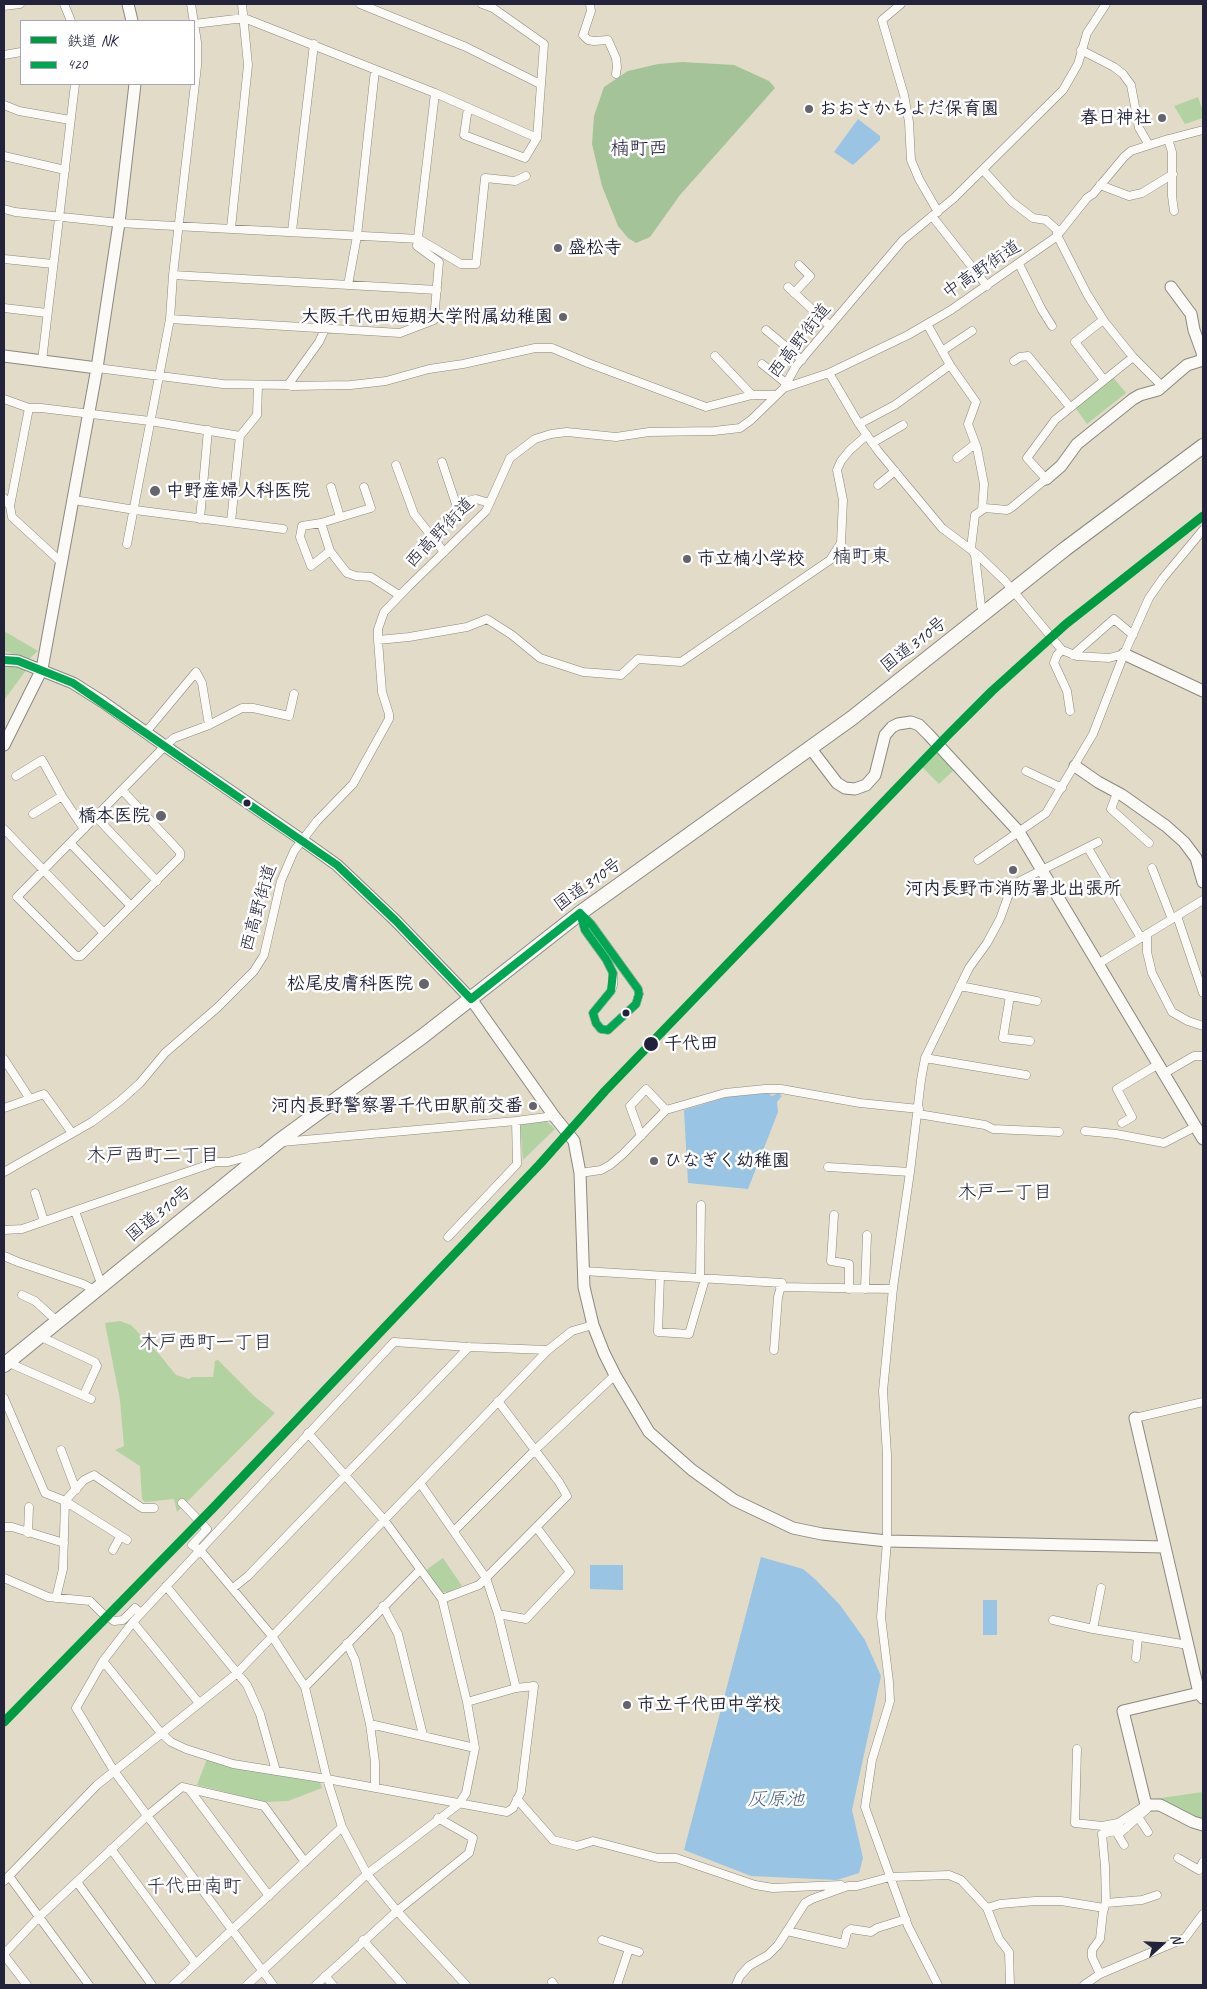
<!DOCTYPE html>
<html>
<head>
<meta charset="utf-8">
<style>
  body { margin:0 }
  #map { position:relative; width:1207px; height:1989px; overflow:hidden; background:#e2dbc8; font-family:Caveat,"Klee One",sans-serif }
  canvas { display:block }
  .frame { position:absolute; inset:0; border:5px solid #22223b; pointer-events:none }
  .legend { position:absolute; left:20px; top:20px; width:175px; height:65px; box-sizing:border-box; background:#fff; border:1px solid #a7a7b1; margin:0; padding:6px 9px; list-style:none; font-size:15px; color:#22223b }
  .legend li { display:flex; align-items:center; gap:10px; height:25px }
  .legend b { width:25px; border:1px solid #a7a7b1 }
  .north { position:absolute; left:1137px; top:1919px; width:50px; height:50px; -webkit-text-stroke:4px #fff; paint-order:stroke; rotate:70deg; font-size:14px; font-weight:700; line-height:20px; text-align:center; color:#22223b }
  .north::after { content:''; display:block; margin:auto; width:18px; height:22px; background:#22223b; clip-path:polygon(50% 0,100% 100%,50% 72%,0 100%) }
</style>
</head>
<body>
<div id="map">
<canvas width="1207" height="1989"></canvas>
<div class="frame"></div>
<ul class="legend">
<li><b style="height:6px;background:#009a41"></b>鉄道 NK</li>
<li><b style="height:6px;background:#00a651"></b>420</li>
</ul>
<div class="north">N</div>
</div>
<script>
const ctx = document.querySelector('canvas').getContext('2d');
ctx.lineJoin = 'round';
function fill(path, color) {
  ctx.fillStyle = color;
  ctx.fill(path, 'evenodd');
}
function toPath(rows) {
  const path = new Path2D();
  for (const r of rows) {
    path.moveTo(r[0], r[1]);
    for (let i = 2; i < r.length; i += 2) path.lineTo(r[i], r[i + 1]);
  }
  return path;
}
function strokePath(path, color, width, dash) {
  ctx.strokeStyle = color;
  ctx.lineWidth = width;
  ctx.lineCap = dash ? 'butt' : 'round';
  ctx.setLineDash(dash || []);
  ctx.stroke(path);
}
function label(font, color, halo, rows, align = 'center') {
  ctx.font = font + ' Caveat,"Klee One",sans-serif';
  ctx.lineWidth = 5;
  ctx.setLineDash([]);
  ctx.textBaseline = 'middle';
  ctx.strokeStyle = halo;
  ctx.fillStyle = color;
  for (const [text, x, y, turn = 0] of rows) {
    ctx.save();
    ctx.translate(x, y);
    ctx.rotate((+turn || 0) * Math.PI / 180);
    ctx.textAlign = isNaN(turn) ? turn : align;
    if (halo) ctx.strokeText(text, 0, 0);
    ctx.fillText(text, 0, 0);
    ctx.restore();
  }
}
fill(toPath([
  [1198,97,1203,111,1203,118,1185,124,1174,106],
  [1112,376,1126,393,1087,424,1074,406],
  [4,631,38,651,29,659,4,651],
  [4,664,27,669,4,700],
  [937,750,955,769,939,784,921,766],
  [546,1121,555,1129,523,1160,520,1125],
  [120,1321,131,1325,159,1354,176,1375,189,1379,192,1377,213,1377,215,1361,218,1360,254,1396,275,1413,177,1512,174,1499,145,1502,142,1499,140,1466,115,1450,124,1446,120,1400,105,1323],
  [443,1558,462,1586,448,1592,441,1592,426,1570],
  [207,1759,319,1779,322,1788,288,1801,265,1802,197,1785],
  [1203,1792,1203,1820,1154,1799]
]), '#b3d2a2');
fill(toPath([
  [682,62,734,65,769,81,775,88,680,195,650,237,636,243,628,238,618,226,602,186,592,144,594,116,604,87,628,71,658,64]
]), '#a4c398');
fill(toPath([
  [858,119,880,136,880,140,853,165,834,152],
  [768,1093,772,1096,778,1093,782,1096,777,1102,778,1112,748,1189,688,1183,684,1110,727,1097],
  [761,1557,803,1569,815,1579,840,1605,865,1640,881,1676,852,1810,863,1858,859,1873,837,1880,751,1876,684,1850],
  [590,1565,623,1565,623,1590,590,1589],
  [983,1600,997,1600,997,1635,983,1635]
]), '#9ac4e3');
const street = toPath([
  [64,4,71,21],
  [360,4,466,47,540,84],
  [590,4,591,11,583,35,588,40,594,41,608,40,616,58,617,67,616,74],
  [901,4,882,20,904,95,909,122,911,160,919,179,938,212],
  [4,6,20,4],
  [194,24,244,18,435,93,537,138,544,44,493,8,482,4],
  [1081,50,1114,67,1123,74,1131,85,1139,128,1149,145],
  [4,55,21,52],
  [4,105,19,111,70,120],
  [468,108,464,135,525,158,537,138],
  [1168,139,1172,152,1172,196,1174,211],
  [4,156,65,170],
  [983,170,1012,202,1033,218,1046,220,1057,230,1057,235,1087,294,1104,321,1133,357,1163,387],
  [1100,185,1129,196,1142,193,1173,174],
  [4,209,15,212,119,223,419,239,461,264,476,264,485,178,515,181,526,176],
  [932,216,987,286],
  [231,228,248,65,242,4],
  [292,231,314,44],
  [4,259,53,264],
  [1019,264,1042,310,1052,326],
  [173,275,437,290],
  [348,285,357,236,375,70],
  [788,287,830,326],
  [794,293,810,276,799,265],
  [4,308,47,313],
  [170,319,400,333,434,320,439,262,417,246,435,93],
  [1103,320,1075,342,1104,380],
  [927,324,950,365,976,402,968,424,977,448,984,484,982,510],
  [766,330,802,360],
  [942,351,972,331],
  [715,356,752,395],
  [42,361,75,84],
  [1014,361,1020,357,1028,356,1070,407],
  [762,364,787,384],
  [97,368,223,384,288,385,292,386,351,385,386,381,429,369,463,364,535,348,552,348,588,363,706,407,752,395,775,395],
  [829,373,859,424,878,451,942,528,978,555,1005,581,1062,650,1077,656,1109,658,1124,654],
  [288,385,319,342,325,329],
  [784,388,829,373,908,335,951,310,1056,237,1087,198,1093,194,1124,157,1131,151,1165,140,1203,130],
  [4,399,29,408,41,408,150,421,240,436],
  [859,424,895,405,950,365],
  [872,443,903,425],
  [957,458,975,444],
  [442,462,456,504,476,499,489,503],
  [396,465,414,514,444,552],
  [878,485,895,471],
  [331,487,340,517],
  [4,498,10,506,12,517,61,562],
  [74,500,135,510,283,529],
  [10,506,29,408],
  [200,519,208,430],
  [231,522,240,436,257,415,258,386],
  [321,523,330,551,347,573,356,576,371,577,399,595],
  [127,544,170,319,173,275,197,66,197,42,191,4],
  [330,551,311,566,300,537,302,526,321,523,371,508,364,487],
  [986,612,981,606,975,555,971,548,975,515,985,508,1007,510,1011,508,1046,479,1027,458,1055,420,1133,357],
  [378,640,409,637,467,627,487,619,512,635,540,658,583,672,621,675,638,659,681,662,830,560,841,543,843,500,837,470,841,461,850,450,867,435],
  [1062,650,1057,655,1054,663,1067,691,1070,711],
  [1073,655,1114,619,1133,635],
  [146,732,196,672,202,683,209,725],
  [1026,771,1062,788],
  [16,776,42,760,62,796,84,829],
  [122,790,180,852,180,857,81,956,76,956,17,897,70,843,165,746,174,738,209,725,242,708,253,708,289,716,294,694],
  [1117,793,1111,809,1149,843],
  [33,814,62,796],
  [96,817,157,881],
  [4,829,104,933],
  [70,843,131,906],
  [1088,848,1141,938],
  [978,860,1046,813,1093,734,1124,654,1149,598,1163,578,1203,530],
  [1152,868,1172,919],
  [580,913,591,924,638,989,639,994,636,1004,608,1030,601,1029,596,1023,593,1013,611,991,613,985,613,973,606,959,585,930,580,913],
  [1177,916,1203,993],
  [1147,934,1147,952,1152,973,1172,1012,1188,1021,1203,1026],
  [1098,964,1203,900],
  [960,986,1037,1001],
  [1010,996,1003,1038,1030,1041],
  [925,1058,1026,1075],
  [4,1059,30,1099],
  [1163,1074,1194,1056,1203,1056],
  [4,1108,44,1094,72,1133],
  [918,1114,985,1125,993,1129,1059,1132],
  [1122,1123,1132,1117,1117,1089,1157,1065],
  [1085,1131,1116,1134,1164,1143,1195,1127],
  [641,1136,630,1106,646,1089,666,1110],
  [282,1142,516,1121,554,1116],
  [828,1167,910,1172],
  [4,1172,92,1122,120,1101,140,1083,165,1053,218,1007,254,971,264,955,281,881,294,851,317,821,353,784,389,719,389,714,382,692,378,640,378,629,384,612,408,587,486,511,510,458,535,439,551,434,567,432,616,437,649,432,714,431,740,428,751,420,784,388,796,366,903,240,954,198,1063,90,1078,64,1087,33,1106,4],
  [580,1173,601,1170,610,1165,622,1155,666,1110,725,1093,765,1089,781,1089,860,1103,919,1109],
  [35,1193,44,1221],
  [75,1211,99,1278,103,1284],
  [834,1215,831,1261,849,1264,849,1289],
  [4,1230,22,1229,216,1162,228,1162,247,1157,258,1152],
  [448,1237,517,1164,516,1121],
  [4,1256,18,1262,83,1284,95,1290],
  [583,1271,782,1283,778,1297,774,1350],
  [660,1277,658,1332,689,1334,705,1279],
  [700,1278,701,1205],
  [780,1287,893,1289],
  [865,1289,867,1235],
  [22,1295,35,1301,57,1321],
  [39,1336,95,1362,97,1366,86,1390],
  [7,1362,91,1399],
  [4,1398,45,1493,65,1501,127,1540],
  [1135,1418,1203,1402],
  [61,1450,76,1490],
  [420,1483,486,1578,498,1614,516,1688],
  [182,1503,207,1529,192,1545,200,1550,272,1636,305,1687,327,1779,342,1827,367,1874,397,1911,466,1985],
  [4,1527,12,1527,64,1543],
  [454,1531,535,1450,615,1375],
  [28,1533,29,1507],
  [113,1550,120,1537],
  [4,1578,48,1597,90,1601,102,1613,114,1621,123,1620,135,1608,141,1613],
  [166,1586,247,1685,260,1714,276,1771],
  [233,1588,248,1576,469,1347],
  [56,1598,63,1569,65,1501,84,1480,94,1475,142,1508,154,1508],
  [442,1599,479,1585,567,1496,559,1482,498,1401],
  [383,1606,398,1634,423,1735],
  [498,1614,526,1619,570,1572,537,1528],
  [1053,1620,1093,1629,1188,1645],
  [133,1622,199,1703],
  [1093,1629,1101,1588],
  [347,1643,355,1660,370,1724,475,1748],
  [1136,1658,1138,1637],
  [103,1661,161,1733,171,1742,186,1749,233,1764,327,1779,507,1812,513,1808,521,1792,534,1686,516,1688,467,1702],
  [305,1687,420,1570],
  [370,1724,375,1762,375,1788],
  [1077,1749,1075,1823,1102,1826,1118,1823,1146,1805],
  [189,1789,269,1896],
  [517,1799,553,1840,577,1846,593,1841,658,1858,676,1858,755,1885,773,1888,841,1885],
  [1138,1817,1148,1832],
  [1124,1845,1118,1835,1147,1809],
  [111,1849,196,1964],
  [1178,1858,1199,1870,1203,1862],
  [9,1876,89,1985],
  [4,1881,97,1785,236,1674,548,1350,572,1331,593,1325],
  [77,1882,152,1985],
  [1106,1903,1142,1900,1157,1895],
  [987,1908,1000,1904,1035,1901,1061,1901,1104,1908],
  [787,1931,844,1944,847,1932,851,1929,871,1932,877,1928,906,1919],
  [363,1940,403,1985],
  [602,1940,639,1952],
  [4,1954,39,1917,147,1816,182,1787,264,1806,305,1862],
  [4,1955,27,1985],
  [1100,1974,1092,1957,1092,1950,1100,1939,1103,1912,1106,1903,1105,1866,1102,1834,1126,1828],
  [325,1976,333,1985],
  [552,1982,554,1985],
  [173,1985,342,1827],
  [247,1985,367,1874,459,1804,466,1793,475,1748,467,1702,442,1599,385,1521,308,1433],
  [273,1985,114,1771,76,1708,103,1661,133,1622,394,1342,469,1347,548,1350],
  [316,1985,397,1911,469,1853,473,1838,438,1818],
  [617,1985,629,1949],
  [736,1985,740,1976,749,1966,768,1955,778,1945,805,1903,812,1899,848,1886,857,1886,890,1877,949,1875,961,1880,987,1908,999,1939,1009,1952,1010,1985],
  [938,1985,908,1926,865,1807,872,1760,890,1701,889,1682,881,1617,887,1541,887,1455,883,1391,893,1288,910,1172,921,1080,925,1058,969,968,987,943,1000,919,1010,891,1018,882,1098,842],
  [1084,1985,1100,1974,1185,1938,1203,1914]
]);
const secondary = toPath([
  [128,4,132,21],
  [1171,287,1191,314,1194,330,1202,352,1203,360],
  [4,356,97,368],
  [1046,479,1061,466,1077,444,1133,399,1140,395,1158,390,1187,365,1203,360],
  [1124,654,1203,691],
  [4,660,18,661,73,683,103,702,165,746,302,840,337,865,395,920,471,999,554,1116,574,1141,580,1173,584,1287,593,1325,604,1353,615,1375,649,1432,692,1470,734,1500,793,1528,822,1534,887,1541,1165,1547],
  [4,745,42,669,97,368,119,223,135,84],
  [811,749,837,783,845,788,855,789,866,785,875,775,885,735,892,727,898,724,911,722,919,725,928,734,1019,832,1203,1139],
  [1075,766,1098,782,1122,795,1166,826,1184,842,1196,858,1203,882],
  [1135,1418,1199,1693,1203,1698],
  [1199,1693,1123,1711,1146,1805,1160,1805,1193,1822,1203,1825]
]);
const highway = toPath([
  [4,1365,278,1142,423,1036,580,913,852,718,1065,549,1203,446]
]);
strokePath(street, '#8b8882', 9);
strokePath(secondary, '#8b8882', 13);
strokePath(highway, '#8b8882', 16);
strokePath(street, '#fbfaf7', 8);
strokePath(secondary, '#fbfaf7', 11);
strokePath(highway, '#fbfaf7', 14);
strokePath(toPath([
  [4,660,18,661,73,683,337,865,395,920,471,999],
  [580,913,591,924,638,989,639,994,636,1004,608,1030,601,1029,596,1023,593,1013,611,991,613,973,606,959,585,930,580,913],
  [471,999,580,913]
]), '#00a651', 8);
strokePath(toPath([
  [4,1722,214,1507,540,1164,605,1091,949,734,992,691,1066,624,1203,516]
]), '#009a41', 9);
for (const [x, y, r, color] of [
  [809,109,5,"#65636c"],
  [1162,118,5,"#65636c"],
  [558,248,5,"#65636c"],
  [563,317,5,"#65636c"],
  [155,491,6,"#65636c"],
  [687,559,5,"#65636c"],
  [247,803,4.5,"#22223b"],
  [161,816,6,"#65636c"],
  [1013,870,5,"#65636c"],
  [424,984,6,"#65636c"],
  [626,1013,4.5,"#22223b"],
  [651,1044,8,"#22223b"],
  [533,1106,5,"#65636c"],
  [654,1161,5,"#65636c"],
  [627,1705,5,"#65636c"]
]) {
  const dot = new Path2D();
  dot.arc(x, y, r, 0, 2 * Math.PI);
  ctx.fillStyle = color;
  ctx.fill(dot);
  strokePath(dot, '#fff', 2);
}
label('bold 18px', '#22223b', '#fff', [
  ["おおさかちよだ保育園",819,109],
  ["春日神社",1152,118,"right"],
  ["盛松寺",568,248],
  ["大阪千代田短期大学附属幼稚園",553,317,"right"],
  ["中野産婦人科医院",166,491],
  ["市立楠小学校",697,559],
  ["橋本医院",150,816,"right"],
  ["河内長野市消防署北出張所",1013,889,"center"],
  ["松尾皮膚科医院",413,984,"right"],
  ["河内長野警察署千代田駅前交番",523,1106,"right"],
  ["ひなぎく幼稚園",664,1161],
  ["市立千代田中学校",637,1705]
], 'left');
label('18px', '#22223b', '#fff', [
  ["中高野街道",982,270,-34],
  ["西高野街道",800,341,-52],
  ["西高野街道",440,533,-46],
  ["国道310号",914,645,-38],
  ["国道310号",588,885,-36],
  ["西高野街道",259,908,-74],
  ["国道310号",159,1214,-39]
]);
label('bold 18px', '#22223b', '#fff', [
  ["千代田",664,1044]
], 'left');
label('19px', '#22223b', '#fff', [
  ["楠町西",639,149],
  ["楠町東",861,557],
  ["木戸西町二丁目",153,1156],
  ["木戸一丁目",1005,1193],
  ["木戸西町一丁目",206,1343],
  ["千代田南町",194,1887]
]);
label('italic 19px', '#465f83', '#fff', [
  ["灰原池",776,1800]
]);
</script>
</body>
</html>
